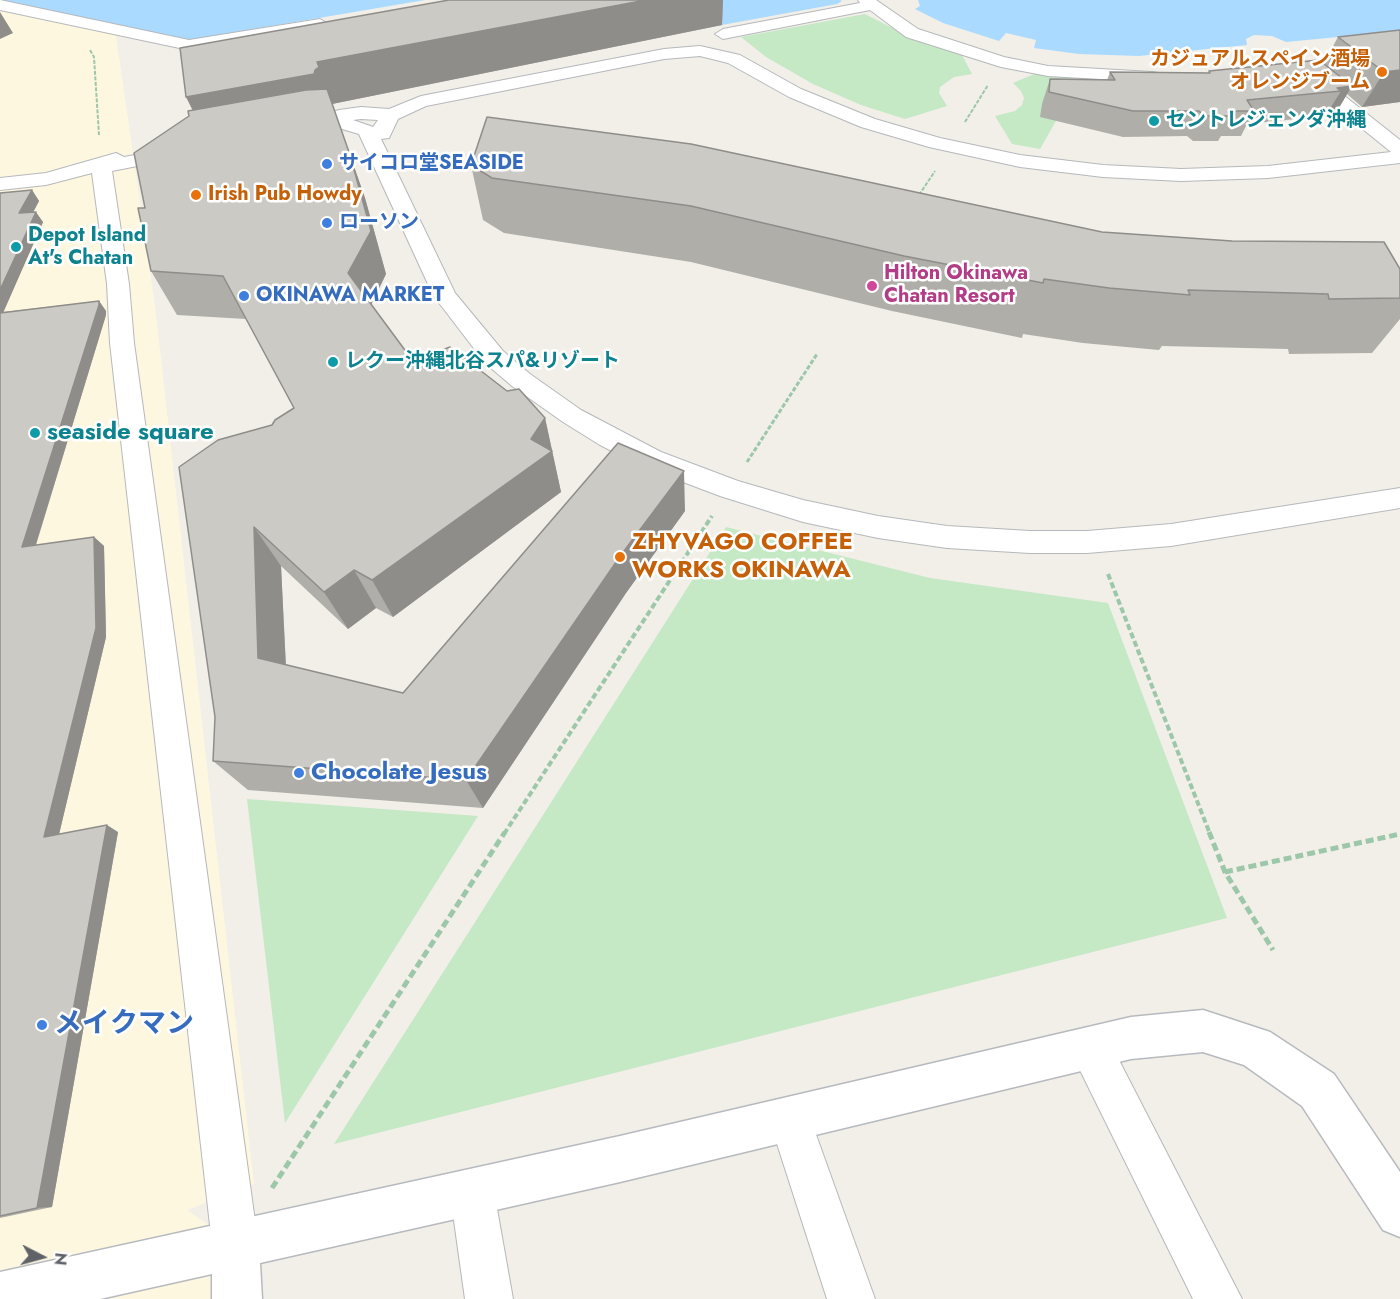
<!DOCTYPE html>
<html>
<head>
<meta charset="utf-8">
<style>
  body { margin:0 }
  #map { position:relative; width:1400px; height:1299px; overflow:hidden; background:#f1efe8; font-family:Jost,sans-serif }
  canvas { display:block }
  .north { position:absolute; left:12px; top:1227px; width:60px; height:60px; -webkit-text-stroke:4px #fff; paint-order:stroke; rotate:96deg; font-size:16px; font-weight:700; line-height:24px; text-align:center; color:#5f6368 }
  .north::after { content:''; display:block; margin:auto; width:21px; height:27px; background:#5f6368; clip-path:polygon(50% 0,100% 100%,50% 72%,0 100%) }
</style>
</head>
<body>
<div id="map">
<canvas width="1400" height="1299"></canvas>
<div class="north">N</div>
</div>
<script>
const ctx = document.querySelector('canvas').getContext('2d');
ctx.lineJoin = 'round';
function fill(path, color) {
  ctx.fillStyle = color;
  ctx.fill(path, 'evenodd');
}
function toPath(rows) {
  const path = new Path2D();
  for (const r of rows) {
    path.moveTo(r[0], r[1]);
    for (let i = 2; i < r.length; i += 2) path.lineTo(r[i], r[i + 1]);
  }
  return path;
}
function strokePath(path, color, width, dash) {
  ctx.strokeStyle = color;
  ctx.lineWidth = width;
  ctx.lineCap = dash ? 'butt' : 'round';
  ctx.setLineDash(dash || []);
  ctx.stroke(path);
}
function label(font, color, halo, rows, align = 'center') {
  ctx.font = font + ' Jost,"Noto Sans JP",sans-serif';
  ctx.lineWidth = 5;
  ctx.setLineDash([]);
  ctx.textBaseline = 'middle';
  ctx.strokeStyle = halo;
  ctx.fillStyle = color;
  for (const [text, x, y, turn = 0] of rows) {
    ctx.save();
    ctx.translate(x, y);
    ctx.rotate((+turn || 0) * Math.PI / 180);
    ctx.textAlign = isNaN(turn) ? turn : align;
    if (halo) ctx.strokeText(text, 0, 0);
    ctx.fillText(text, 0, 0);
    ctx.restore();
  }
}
fill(toPath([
  [0,4,115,29,155,306,254,1184,187,1210,235,1243,233,1299,0,1299]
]), '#fef7e0');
fill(toPath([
  [865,14,910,37,962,55,972,74,954,77,940,87,939,93,947,106,905,119,861,105,813,84,766,57,741,37],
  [1039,72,1107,78,1103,83,1073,91,1040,149,1012,144,995,116,1015,111,1022,105,1024,98,1021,91,1013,83],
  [726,527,930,578,1108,603,1227,918,334,1144],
  [247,799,478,816,285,1123]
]), '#c5e8c5');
fill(toPath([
  [0,0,425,0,189,40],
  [702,0,840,0,842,1,837,4,722,25],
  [918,0,1400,0,1400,31,1286,42,1272,36,1254,35,1246,39,1247,45,1139,56,1079,54,1034,48,1036,40,1006,33,999,41,943,23,915,9,920,6]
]), '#aadaff');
const street = toPath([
  [0,0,189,40,320,19,328,24,320,29,189,50,0,10,0,0],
  [858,0,876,0,918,29,1004,57,1048,66,1152,72,1158,73,1161,77,1158,81,1152,82,1048,76,1001,67,906,37,870,10,723,39,715,34,723,29,860,3,858,0],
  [700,46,740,55,801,89,875,119,940,138,1020,155,1103,165,1181,169,1268,166,1391,152,1301,79,1298,75,1301,71,1307,70,1313,71,1400,140,1400,163,1268,178,1181,181,1103,177,1020,167,929,147,861,127,789,97,728,63,700,56,664,59,426,106,398,119,389,138,381,139,455,293,503,351,530,374,581,410,661,452,738,481,803,500,878,516,947,526,1030,531,1087,531,1171,524,1400,488,1400,508,1171,546,1087,553,1030,553,947,548,878,538,803,522,720,496,641,466,600,445,563,422,512,386,485,363,433,295,359,134,342,129,296,135,289,133,286,129,289,125,296,123,332,119,330,116,332,112,339,110,361,107,389,109,421,96,664,49,700,46],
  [361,119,378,120,373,127,353,120,361,119],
  [176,147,183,149,186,153,183,157,112,171,129,284,134,343,258,1243,251,1259,235,1266,219,1259,212,1243,110,343,107,284,92,173,46,185,0,190,0,178,46,173,116,153,124,157,176,147],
  [1090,1027,1105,1033,1242,1299,1193,1299,1069,1048,1075,1033,1090,1027],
  [790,1098,805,1104,875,1299,827,1299,769,1119,775,1104,790,1098],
  [472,1170,488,1176,494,1192,513,1299,465,1299,450,1192,456,1176,472,1170]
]);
const secondary = toPath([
  [1203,1010,1270,1032,1334,1074,1400,1172,1400,1237,1383,1230,1302,1106,1244,1065,1203,1052,1131,1059,620,1182,260,1263,262,1299,212,1299,212,1274,100,1299,0,1299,0,1272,620,1136,1131,1017,1203,1010]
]);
strokePath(street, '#b5b8bc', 2);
strokePath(secondary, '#b6babf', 3);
strokePath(toPath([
  [90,50,94,57,99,135],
  [965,122,988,85],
  [919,195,935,171]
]), '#9cc7a9', 2, [4, 1.5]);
strokePath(toPath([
  [747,462,817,354]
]), '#9cc7a9', 3, [4.5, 2]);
strokePath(toPath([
  [1108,574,1210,834],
  [504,834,712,516]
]), '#9cc7a9', 4, [6, 3]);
strokePath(toPath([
  [1209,832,1225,872,1273,950],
  [1225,872,1400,834],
  [272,1188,505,832]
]), '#9cc7a9', 5, [8, 4]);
fill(street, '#fff');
fill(secondary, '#fff');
fill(toPath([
  [449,0,723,0,722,25,332,104,365,198,386,274,371,305,413,361,507,391,545,418,561,492,393,617,376,608,348,629,281,566,286,665,403,693,685,511,626,593,483,808,248,790,213,761,272,425,294,408,246,319,177,315,151,271,145,208,189,116,193,111],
  [1400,30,1400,102,1362,107,1347,94,1337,111,1328,112,1326,116,1247,124,1241,136,1221,136,1218,141,1193,141,1187,136,1123,137,1040,117,1042,104,1050,79,1107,80,1110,72,1208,73,1209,71,1323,64,1338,37],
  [471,165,1102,232,1232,241,1400,269,1400,319,1372,353,1289,354,1288,349,1162,346,1159,350,1083,343,1023,334,1022,338,892,311,691,262,504,233,483,220],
  [32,190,39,201,33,212,43,222,3,312,99,301,106,311,106,315,36,545,94,537,104,546,106,637,59,834,118,832,52,1207,0,1218,0,193]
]), '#afaea9');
fill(toPath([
  [646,0,723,0,722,25,332,104,207,139,186,97,317,62],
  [0,12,13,33,0,39],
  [1400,70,1400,102,1362,107,1384,72],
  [1352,86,1337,111,1328,112,1341,91,1337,88],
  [350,155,365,198,386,274,365,317,348,273],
  [32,190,39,201,27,224,19,213],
  [36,212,43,222,0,320,0,290],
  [99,301,106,311,106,315,32,557,22,547],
  [545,418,561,492,393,617,372,580,531,439],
  [684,471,685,511,626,593,483,808,466,780,621,555],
  [254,527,281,566,287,692,258,658],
  [94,537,104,546,106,637,57,843,44,837],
  [354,570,376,608,348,629,324,592],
  [107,825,118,832,52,1207,37,1208]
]), '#8f8d8a');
const building = toPath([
  [449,0,646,0,317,62,319,67,315,70,314,74,186,97,180,48,449,0],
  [1400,30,1400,70,1384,72,1338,37,1400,30],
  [1319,60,1352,86,1337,88,1341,91,1247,100,1254,111,1231,111,1231,116,1205,116,1199,111,1133,111,1049,92,1050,79,1115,80,1110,72,1210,73,1209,71,1319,60],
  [327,89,350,155,371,231,348,273,413,361,450,347,507,391,519,389,545,418,531,439,552,451,372,580,354,570,324,592,254,527,258,658,403,693,618,443,684,471,621,555,466,780,213,761,215,717,179,467,218,440,272,425,275,420,294,408,223,276,151,271,138,208,145,208,134,153,189,116,188,111,306,90,327,89],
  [487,117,691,144,1102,232,1232,241,1384,242,1400,269,1400,298,1329,299,1328,294,1188,290,1190,295,1109,288,1044,279,1043,283,904,256,691,206,492,178,471,165,487,117],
  [32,190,19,213,36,212,0,290,0,193,32,190],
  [99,301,99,305,22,547,94,537,96,628,44,837,107,825,37,1208,0,1216,0,313,99,301]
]);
fill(building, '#cccac5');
strokePath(building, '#8f8d8a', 1.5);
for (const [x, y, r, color] of [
  [1382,72,6,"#e8710a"],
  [1154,121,6,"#0f9aa8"],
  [327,164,6,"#3f7fe0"],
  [196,195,6,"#e8710a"],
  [327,223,6,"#3f7fe0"],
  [16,247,6,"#0f9aa8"],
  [872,286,6,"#d1479c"],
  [244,296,6,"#3f7fe0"],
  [333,362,6,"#0f9aa8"],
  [35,433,6,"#0f9aa8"],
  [620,557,6,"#e8710a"],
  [299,773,6,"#3f7fe0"],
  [42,1025,6,"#3f7fe0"]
]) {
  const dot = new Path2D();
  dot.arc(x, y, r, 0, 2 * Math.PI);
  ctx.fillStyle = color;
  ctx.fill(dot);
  strokePath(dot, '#fff', 2);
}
label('bold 20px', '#c56008', '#fff', [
  ["カジュアルスペイン酒場",1370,60],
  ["オレンジブーム",1370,83],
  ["Irish Pub Howdy",208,195,"left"]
], 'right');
label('bold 20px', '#0d838f', '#fff', [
  ["セントレジェンダ沖縄",1166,121],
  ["Depot Island",28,236],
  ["At's Chatan",28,259],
  ["レクー沖縄北谷スパ&リゾート",345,362]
], 'left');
label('bold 20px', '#366cbe', '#fff', [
  ["サイコロ堂SEASIDE",339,164],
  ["ローソン",339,223],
  ["OKINAWA MARKET",256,296]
], 'left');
label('bold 20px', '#b23c85', '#fff', [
  ["Hilton Okinawa",884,274],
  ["Chatan Resort",884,297]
], 'left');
label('bold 24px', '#0d838f', '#fff', [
  ["seaside square",47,433]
], 'left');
label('bold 24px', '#c56008', '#fff', [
  ["ZHYVAGO COFFEE",632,543],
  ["WORKS OKINAWA",632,571]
], 'left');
label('bold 24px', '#366cbe', '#fff', [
  ["Chocolate Jesus",311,773]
], 'left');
label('bold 28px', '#366cbe', '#fff', [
  ["メイクマン",54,1025]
], 'left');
</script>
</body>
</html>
